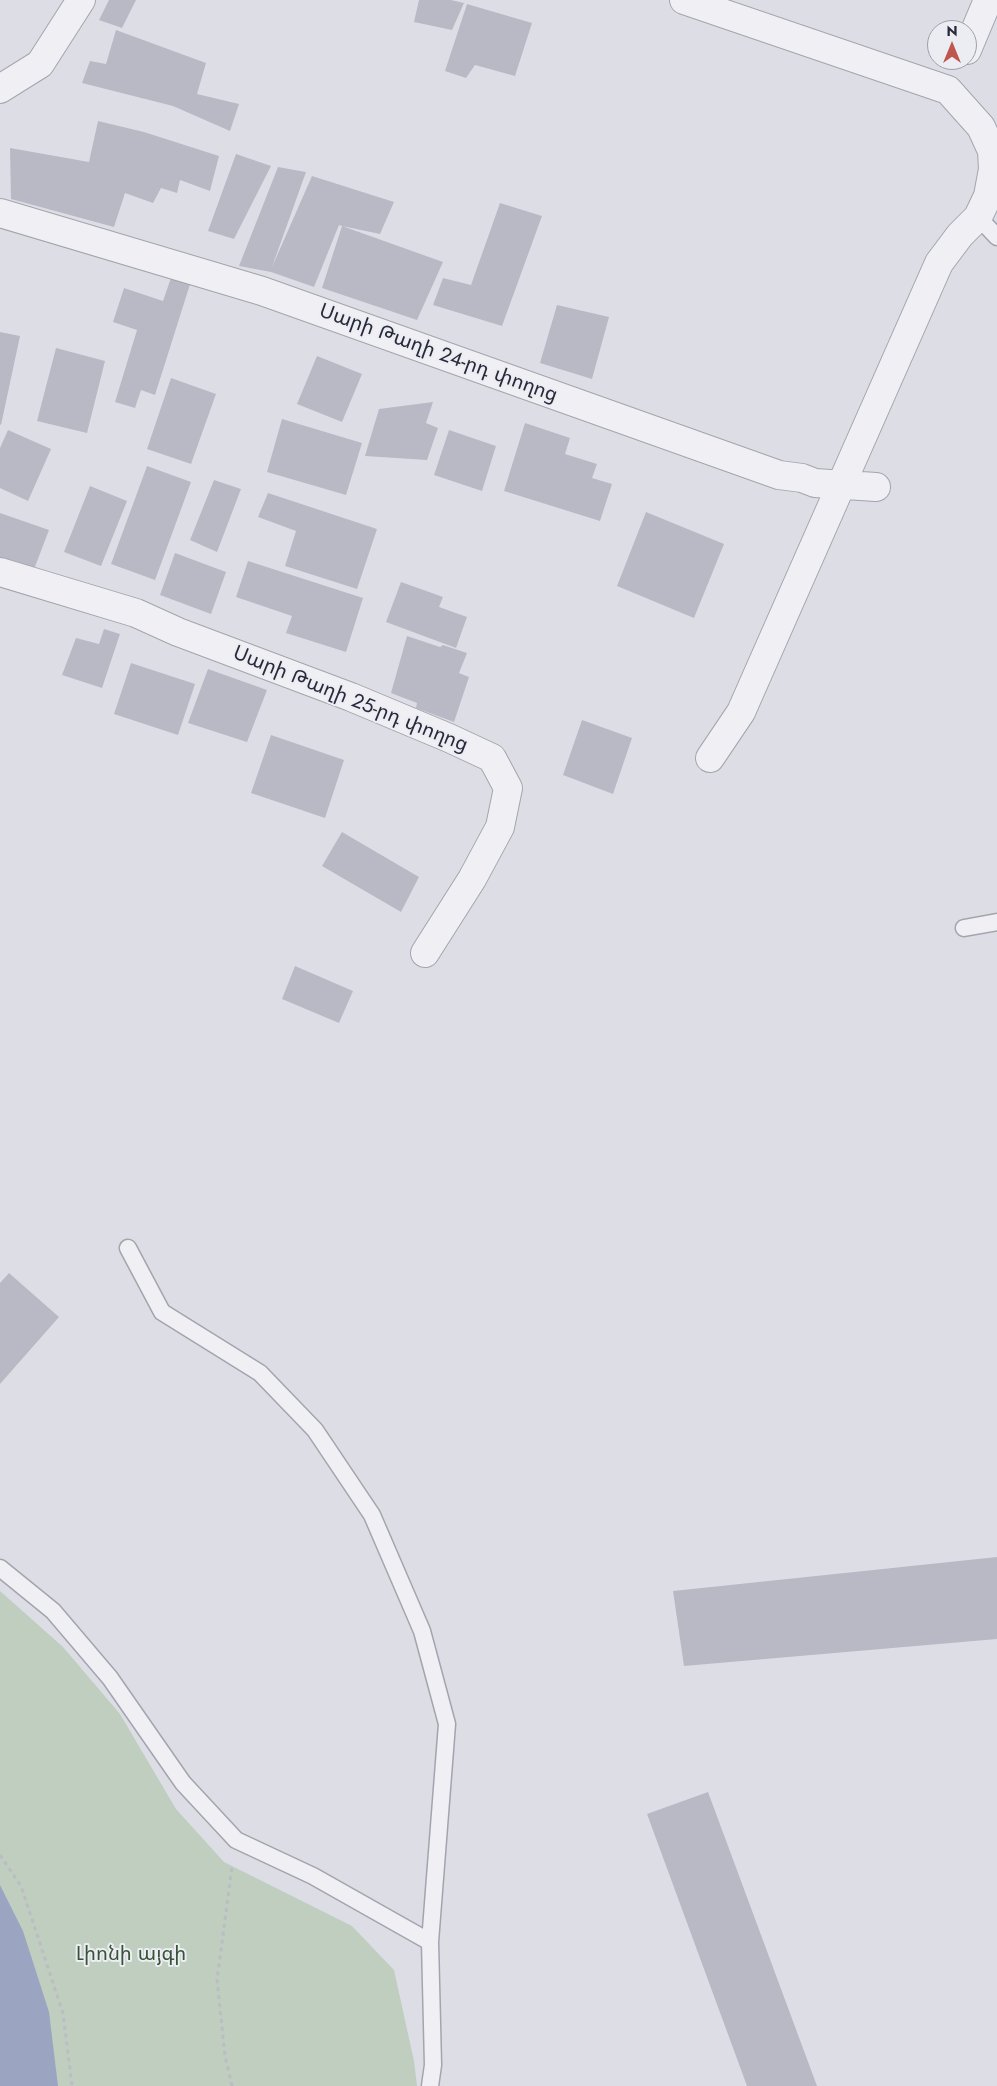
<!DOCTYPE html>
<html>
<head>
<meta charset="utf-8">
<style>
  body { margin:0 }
  #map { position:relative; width:997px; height:2086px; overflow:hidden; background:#dddee5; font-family:Jost,sans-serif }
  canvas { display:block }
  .north { position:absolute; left:927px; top:20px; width:50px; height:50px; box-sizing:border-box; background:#ecedf3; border:1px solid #9e9fa9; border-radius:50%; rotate:0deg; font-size:14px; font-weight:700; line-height:20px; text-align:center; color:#282a3a }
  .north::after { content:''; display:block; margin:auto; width:18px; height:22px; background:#be564d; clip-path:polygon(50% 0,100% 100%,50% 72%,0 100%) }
</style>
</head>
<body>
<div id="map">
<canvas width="997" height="2086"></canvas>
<div class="north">N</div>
</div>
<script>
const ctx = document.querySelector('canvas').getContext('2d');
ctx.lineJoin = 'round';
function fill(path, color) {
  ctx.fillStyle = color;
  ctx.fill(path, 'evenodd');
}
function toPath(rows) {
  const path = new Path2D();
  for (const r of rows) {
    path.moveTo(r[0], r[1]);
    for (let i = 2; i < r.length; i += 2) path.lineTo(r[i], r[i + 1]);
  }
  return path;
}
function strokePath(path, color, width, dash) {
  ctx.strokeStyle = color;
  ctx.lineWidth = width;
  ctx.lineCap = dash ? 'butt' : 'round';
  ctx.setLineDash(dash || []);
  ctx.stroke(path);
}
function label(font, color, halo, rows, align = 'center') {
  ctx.font = font + ' Jost,"Noto Sans Armenian",sans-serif';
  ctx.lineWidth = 4;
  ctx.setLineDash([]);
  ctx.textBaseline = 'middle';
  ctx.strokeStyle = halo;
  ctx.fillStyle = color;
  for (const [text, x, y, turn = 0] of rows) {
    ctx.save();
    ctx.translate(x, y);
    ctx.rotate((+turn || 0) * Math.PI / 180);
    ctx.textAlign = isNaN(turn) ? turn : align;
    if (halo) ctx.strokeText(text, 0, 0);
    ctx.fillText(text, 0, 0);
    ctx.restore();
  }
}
fill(toPath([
  [0,1591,63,1647,120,1714,176,1809,224,1862,352,1926,394,1970,414,2061,417,2086,0,2086]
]), '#bfcebf');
fill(toPath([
  [0,1885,23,1931,49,2012,58,2086,0,2086]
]), '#9ba5c2');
fill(toPath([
  [109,0,136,0,122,28,99,20],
  [419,0,451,0,464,3,452,30,414,22],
  [467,4,532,23,515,76,475,65,466,78,445,71],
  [116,30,206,63,197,94,239,104,230,131,173,106,82,83,90,61,106,64],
  [98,121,144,132,219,156,210,191,180,180,177,193,161,188,153,203,125,193,114,227,11,199,10,148,89,162],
  [236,154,271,166,234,239,208,231],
  [278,167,306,172,272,267,312,176,394,202,380,234,342,226,443,262,417,320,322,288,342,226,339,225,314,287,271,272,239,266],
  [500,203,542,216,502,326,433,305,443,278,471,285],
  [173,272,192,278,155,395,141,390,135,408,115,402,137,330,113,322,124,288,163,301],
  [557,305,609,317,592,379,540,363],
  [0,332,20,336,1,425,0,424],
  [56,348,105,361,87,433,37,421],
  [317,356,362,374,342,422,297,404],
  [171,378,216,394,191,464,147,449],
  [433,402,426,423,438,428,427,460,365,456,379,409],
  [282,419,362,443,346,495,267,472],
  [525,423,570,438,565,454,597,464,592,478,612,484,600,521,504,491],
  [8,430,51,449,28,501,0,488,0,448],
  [449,430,496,446,482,491,434,475],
  [147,466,191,482,155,580,111,564],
  [214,480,241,489,217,552,190,540],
  [90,486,127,501,101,566,64,552],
  [268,493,377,529,357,589,285,566,296,531,258,517],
  [646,512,724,544,694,618,617,586],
  [0,513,49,530,33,572,0,561],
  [175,553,226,572,211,614,160,595],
  [248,561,363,598,346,652,286,633,292,616,236,597],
  [401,582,443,597,439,607,467,617,456,648,386,622],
  [104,629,120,634,102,688,62,675,76,638,99,644],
  [407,636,440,647,443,645,467,653,459,673,469,677,454,722,416,708,417,703,391,693],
  [131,663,195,684,178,735,114,714],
  [208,669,267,690,247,742,188,723],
  [582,720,632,738,613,794,563,775],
  [271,735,344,760,325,818,251,793],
  [342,832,419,877,401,912,322,866],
  [295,966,353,991,339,1023,282,999],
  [9,1273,59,1317,0,1384,0,1283],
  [997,1557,997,1639,684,1666,673,1591],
  [708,1792,817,2086,747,2086,647,1814]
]), '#b8b9c4');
const service = toPath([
  [978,217,997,237],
  [964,928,997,922],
  [0,1568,53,1611,110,1678,183,1783,236,1840,313,1876,430,1942,447,1724,422,1631,372,1515,315,1430,260,1373,162,1312,128,1248],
  [430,2086,433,2065,430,1942]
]);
const minor = toPath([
  [684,0,948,90,981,127,992,151,993,169,988,196,978,217,960,235,939,263,741,712,710,758],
  [967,50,988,0],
  [0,89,40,64,81,0],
  [0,213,262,291,779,475,802,478,815,483,876,487],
  [0,572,136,613,178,632,351,697,449,738,492,758,508,788,500,827,472,879,425,953]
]);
strokePath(service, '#a3a4ae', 19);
strokePath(minor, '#a3a4ae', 30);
strokePath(toPath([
  [0,1855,21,1886,63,2013,72,2086],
  [232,2086,225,2056,217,1980,232,1867]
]), '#bbbcc4', 3, [4, 4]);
strokePath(service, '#efeff4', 16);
strokePath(minor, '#efeff4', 28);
label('20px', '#282a3a', '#ecedf3', [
  ["Սարի Թաղի 24-րդ փողոց",438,354,20],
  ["Սարի Թաղի 25-րդ փողոց",350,700,22]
]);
label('20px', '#375438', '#ecedf3', [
  ["Լիոնի այգի",131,1955]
]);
</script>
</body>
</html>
